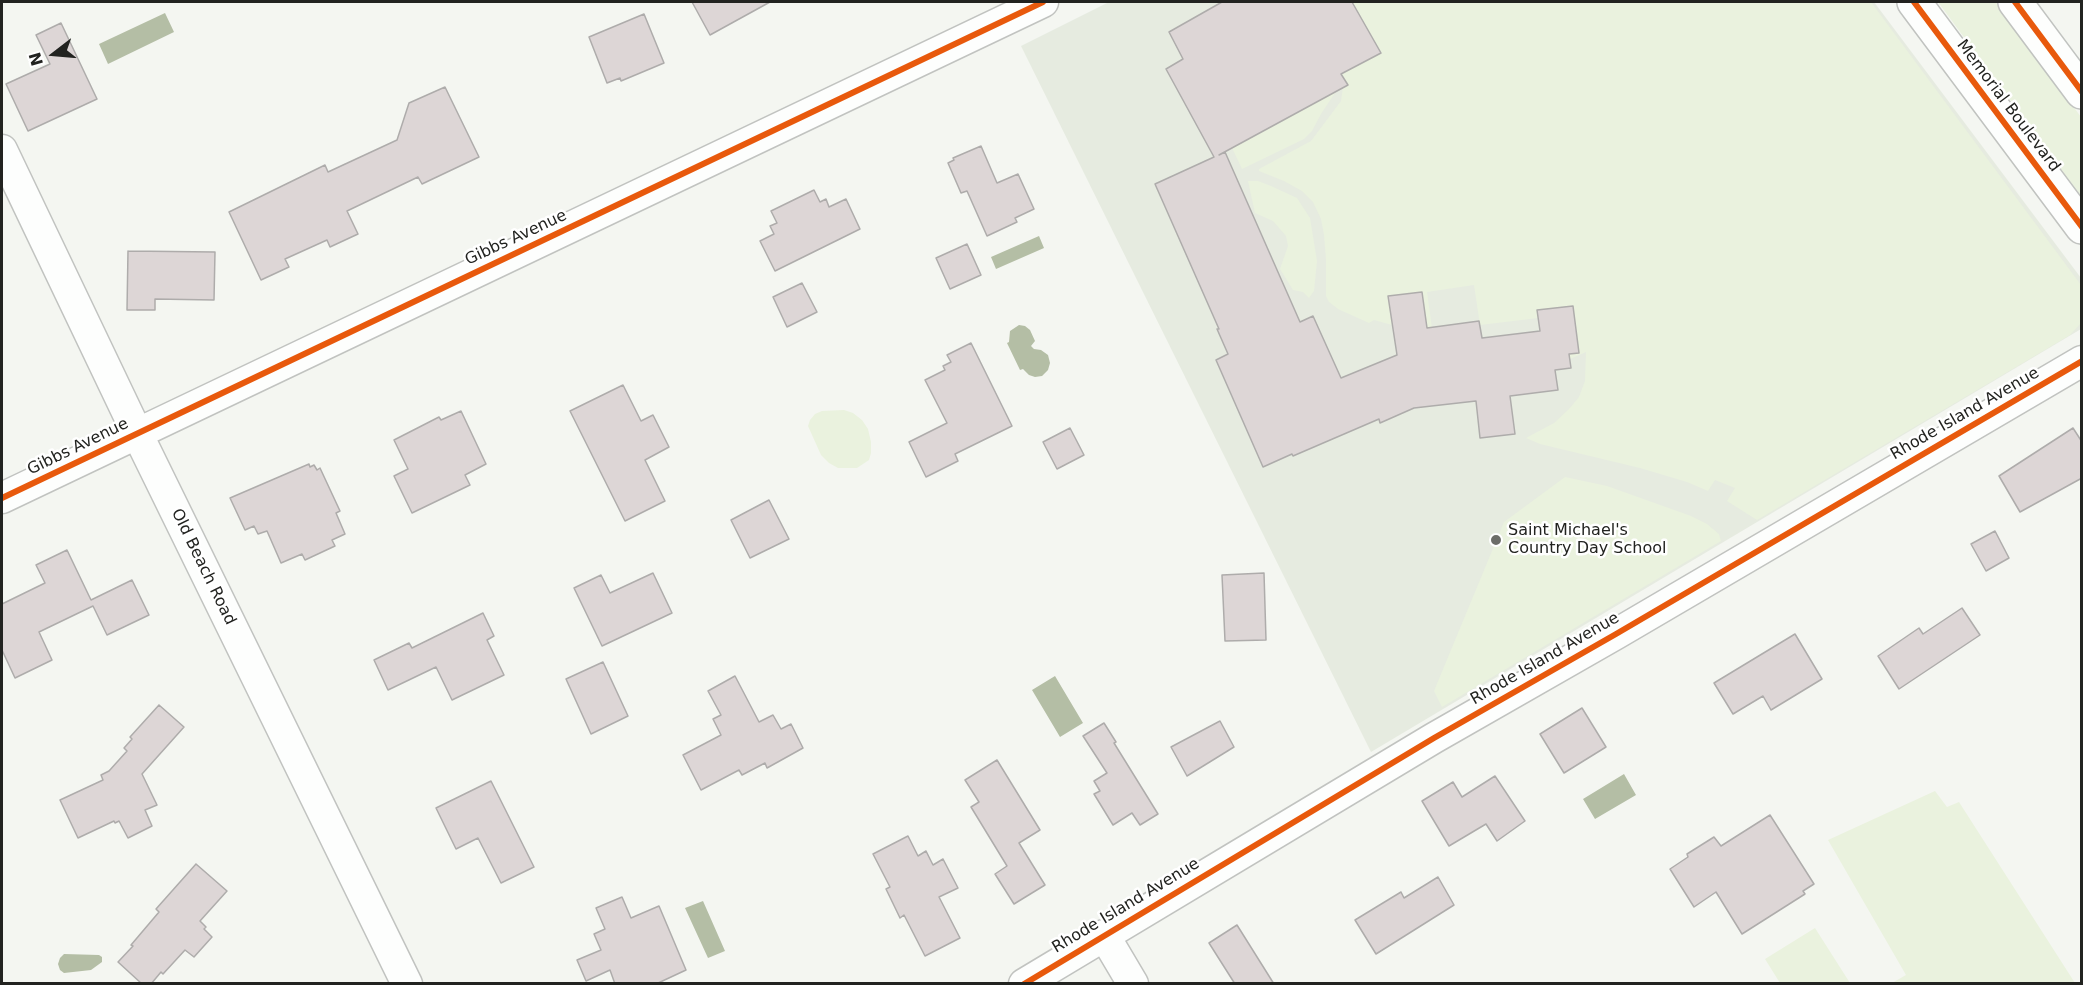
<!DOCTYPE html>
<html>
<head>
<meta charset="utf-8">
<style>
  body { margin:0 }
  #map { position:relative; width:2083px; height:985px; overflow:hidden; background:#f4f6f1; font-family:"DejaVu Sans",sans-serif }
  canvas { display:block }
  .frame { position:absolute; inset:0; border:3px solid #222320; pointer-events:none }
  .north { position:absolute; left:24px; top:24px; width:60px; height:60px; -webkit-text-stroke:4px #fff; paint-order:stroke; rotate:254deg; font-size:16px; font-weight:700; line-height:24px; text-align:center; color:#222320 }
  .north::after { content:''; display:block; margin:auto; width:21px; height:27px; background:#222320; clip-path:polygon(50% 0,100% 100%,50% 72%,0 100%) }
</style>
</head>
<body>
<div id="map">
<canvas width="2083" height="985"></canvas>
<div class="frame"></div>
<div class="north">N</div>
</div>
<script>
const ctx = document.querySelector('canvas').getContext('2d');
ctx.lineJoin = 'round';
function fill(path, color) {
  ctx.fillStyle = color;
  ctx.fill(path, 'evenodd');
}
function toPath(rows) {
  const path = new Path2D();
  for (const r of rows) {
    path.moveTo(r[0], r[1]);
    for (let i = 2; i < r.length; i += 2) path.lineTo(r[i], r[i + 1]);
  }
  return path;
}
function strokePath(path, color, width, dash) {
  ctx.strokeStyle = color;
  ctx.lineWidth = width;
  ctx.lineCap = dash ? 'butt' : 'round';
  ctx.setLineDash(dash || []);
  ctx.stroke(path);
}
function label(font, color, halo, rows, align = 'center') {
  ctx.font = font + ' "DejaVu Sans",sans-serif';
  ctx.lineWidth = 5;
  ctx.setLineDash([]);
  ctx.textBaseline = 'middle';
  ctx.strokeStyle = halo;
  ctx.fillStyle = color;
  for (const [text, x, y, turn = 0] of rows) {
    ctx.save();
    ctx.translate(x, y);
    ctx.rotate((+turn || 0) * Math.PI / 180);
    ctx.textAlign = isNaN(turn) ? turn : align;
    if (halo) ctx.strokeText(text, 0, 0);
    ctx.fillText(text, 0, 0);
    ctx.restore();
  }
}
fill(toPath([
  [1109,2,1874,2,2081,278,2081,329,1371,752,1021,46]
]), '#e6ebe0');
fill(toPath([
  [1352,2,1871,2,2081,285,2081,323,2070,335,1757,520,1727,501,1735,488,1715,480,1708,491,1687,482,1640,468,1540,444,1526,438,1554,423,1569,409,1579,397,1585,381,1586,352,1570,359,1569,354,1579,352,1573,306,1537,310,1538,318,1480,325,1474,285,1427,292,1432,328,1427,328,1422,292,1389,296,1392,325,1374,320,1369,323,1338,309,1329,302,1326,296,1326,259,1324,235,1321,219,1313,202,1302,191,1284,181,1259,171,1259,169,1311,141,1341,101,1343,87,1347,85,1341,74,1381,52],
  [1938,2,1996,2,2081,117,2081,196],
  [1337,90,1321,114,1312,131,1304,139,1242,169,1232,148],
  [1248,181,1258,181,1271,186,1297,198,1310,218,1317,261,1314,291,1309,298,1303,292,1293,290,1280,269,1288,246,1286,236,1273,221,1255,213],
  [844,410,853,413,862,420,868,429,871,442,871,453,869,460,857,468,838,468,829,463,821,455,808,426,810,420,815,414,822,411],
  [1565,477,1607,486,1691,516,1707,524,1719,534,1721,541,1442,707,1434,691,1504,522],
  [1935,791,1947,807,1959,802,2075,983,1892,983,1906,975,1828,840],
  [1815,928,1850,983,1780,983,1765,959]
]), '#eaf2de');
fill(toPath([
  [165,13,174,32,108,64,99,44],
  [1039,236,1044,248,996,269,991,257],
  [1019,325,1025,326,1030,330,1035,341,1031,346,1034,349,1041,350,1048,355,1050,363,1048,370,1042,376,1035,377,1029,375,1023,369,1020,370,1007,343,1009,342,1010,331],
  [1055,676,1083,723,1060,737,1032,690],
  [1624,774,1636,795,1595,819,1583,799],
  [703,901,725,951,708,958,685,908],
  [64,954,99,955,102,957,102,962,91,970,64,973,60,970,58,964,60,958]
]), '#b4bea5');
const building = toPath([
  [692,2,770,2,710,35,692,2],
  [1222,2,1352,2,1381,53,1341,74,1348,85,1219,155,1225,152,1300,322,1313,316,1341,378,1397,355,1388,296,1422,292,1427,328,1479,321,1482,338,1540,331,1537,310,1573,306,1579,353,1569,354,1571,368,1555,370,1558,390,1510,396,1515,434,1480,438,1476,401,1414,408,1380,423,1379,419,1293,456,1292,454,1263,467,1216,360,1228,354,1217,329,1219,329,1155,184,1214,157,1166,69,1183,59,1169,32,1222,2],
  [644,14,664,63,621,81,620,78,607,83,589,37,644,14],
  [61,23,97,99,28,131,6,84,50,64,36,35,61,23],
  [445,87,479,157,422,184,418,177,347,211,358,234,330,247,327,240,285,259,289,267,261,280,229,212,325,165,328,172,397,140,409,103,445,87],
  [981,146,997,183,1018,174,1034,209,1015,218,1017,222,987,236,967,191,961,193,948,163,954,160,953,158,981,146],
  [814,190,820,202,826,199,829,207,846,199,860,229,775,271,760,241,774,234,770,226,777,223,771,211,814,190],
  [967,244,981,275,950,289,936,258,967,244],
  [128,251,215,252,214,300,155,299,155,310,127,310,128,251],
  [802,283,817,312,787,327,773,297,802,283],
  [971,343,1012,426,955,454,958,461,926,477,909,442,947,423,925,380,945,370,943,366,951,362,947,355,971,343],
  [623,385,641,421,653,415,669,447,645,460,665,501,625,521,570,411,623,385],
  [461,411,486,464,465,475,470,485,412,513,394,476,408,469,394,440,439,417,441,420,461,411],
  [1070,428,1084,455,1057,469,1043,442,1070,428],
  [2073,428,2082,442,2082,478,2020,512,1999,476,2073,428],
  [309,464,310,467,314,465,317,470,320,468,340,511,336,513,345,534,332,540,335,546,305,560,302,554,281,563,267,531,258,534,254,526,245,530,230,498,309,464],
  [769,500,789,539,750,558,731,520,769,500],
  [1995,531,2009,558,1986,571,1971,544,1995,531],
  [67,550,91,600,132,580,149,615,107,635,93,606,39,632,52,660,15,678,2,650,2,604,45,583,36,565,67,550],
  [653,573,672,613,602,646,574,588,601,575,610,593,653,573],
  [1264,573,1266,640,1225,641,1222,575,1264,573],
  [1962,608,1980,635,1899,689,1878,656,1919,628,1923,634,1962,608],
  [483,613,494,636,487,640,504,675,452,700,436,667,388,690,374,660,409,643,412,648,483,613],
  [1795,634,1822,679,1771,710,1763,696,1733,714,1714,683,1795,634],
  [603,662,628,716,591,734,566,679,603,662],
  [735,676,759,722,773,715,781,729,791,724,803,748,767,768,765,763,742,775,739,770,701,790,683,755,721,735,713,719,721,715,708,691,735,676],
  [159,705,184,727,142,774,157,805,145,810,152,826,128,838,119,821,115,823,114,821,78,838,60,800,103,780,101,775,109,771,127,751,124,748,132,739,130,737,159,705],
  [1582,708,1606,747,1564,773,1540,734,1582,708],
  [1220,721,1234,747,1187,776,1171,747,1220,721],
  [1104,723,1116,742,1114,743,1158,814,1140,825,1132,813,1113,825,1094,794,1100,791,1094,781,1107,773,1083,736,1104,723],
  [997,760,1040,830,1019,843,1045,885,1014,904,995,874,1007,866,971,807,979,802,965,780,997,760],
  [1495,776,1525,821,1497,841,1486,824,1449,846,1422,801,1453,782,1462,797,1495,776],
  [491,781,534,867,501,883,478,838,456,849,436,808,491,781],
  [1770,815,1814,884,1803,891,1805,894,1742,934,1716,892,1694,907,1670,869,1688,857,1687,854,1714,837,1721,846,1770,815],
  [908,836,918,856,926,851,933,865,943,859,958,888,939,897,960,938,925,956,904,915,900,918,886,889,890,887,873,854,908,836],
  [196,864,227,891,200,921,206,927,204,929,212,937,194,957,185,950,163,974,161,972,151,984,142,984,118,962,133,946,131,945,159,912,156,909,196,864],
  [1438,877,1454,905,1376,954,1355,920,1401,892,1404,898,1438,877],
  [622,897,631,918,659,906,686,970,656,984,615,984,610,970,586,981,577,960,601,950,594,934,605,929,596,908,622,897],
  [1237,925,1274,984,1235,984,1209,943,1237,925]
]);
fill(building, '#ddd6d6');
strokePath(building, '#aeacab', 1.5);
const minor = toPath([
  [2,150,137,433,407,984],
  [2,498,1043,2],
  [1104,935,1133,984],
  [1024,984,1434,738,1616,634,2082,361]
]);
const major = toPath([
  [1914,2,2082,227],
  [2015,2,2082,92]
]);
strokePath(minor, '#c1c3c0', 33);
strokePath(major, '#c1c3c0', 36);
strokePath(minor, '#fdfefd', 30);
strokePath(major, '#fdfefd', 33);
strokePath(toPath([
  [1914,2,2082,227],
  [2015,2,2082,92],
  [2,498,1043,2],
  [1024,984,1434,738,1616,634,2082,361]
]), '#e8590c', 6);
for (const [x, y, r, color] of [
  [1496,540,6,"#6c6d69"]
]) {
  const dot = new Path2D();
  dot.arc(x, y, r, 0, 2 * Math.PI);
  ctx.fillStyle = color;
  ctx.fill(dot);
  strokePath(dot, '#fff', 2);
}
label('16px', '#222320', '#fff', [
  ["Memorial Boulevard",2008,106,53],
  ["Gibbs Avenue",516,238,-25],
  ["Rhode Island Avenue",1965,414,-30],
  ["Gibbs Avenue",78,447,-26],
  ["Old Beach Road",203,567,64],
  ["Rhode Island Avenue",1545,659,-30],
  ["Rhode Island Avenue",1126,906,-31]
]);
label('16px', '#222320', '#fff', [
  ["Saint Michael's",1508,531],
  ["Country Day School",1508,549]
], 'left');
</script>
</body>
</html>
